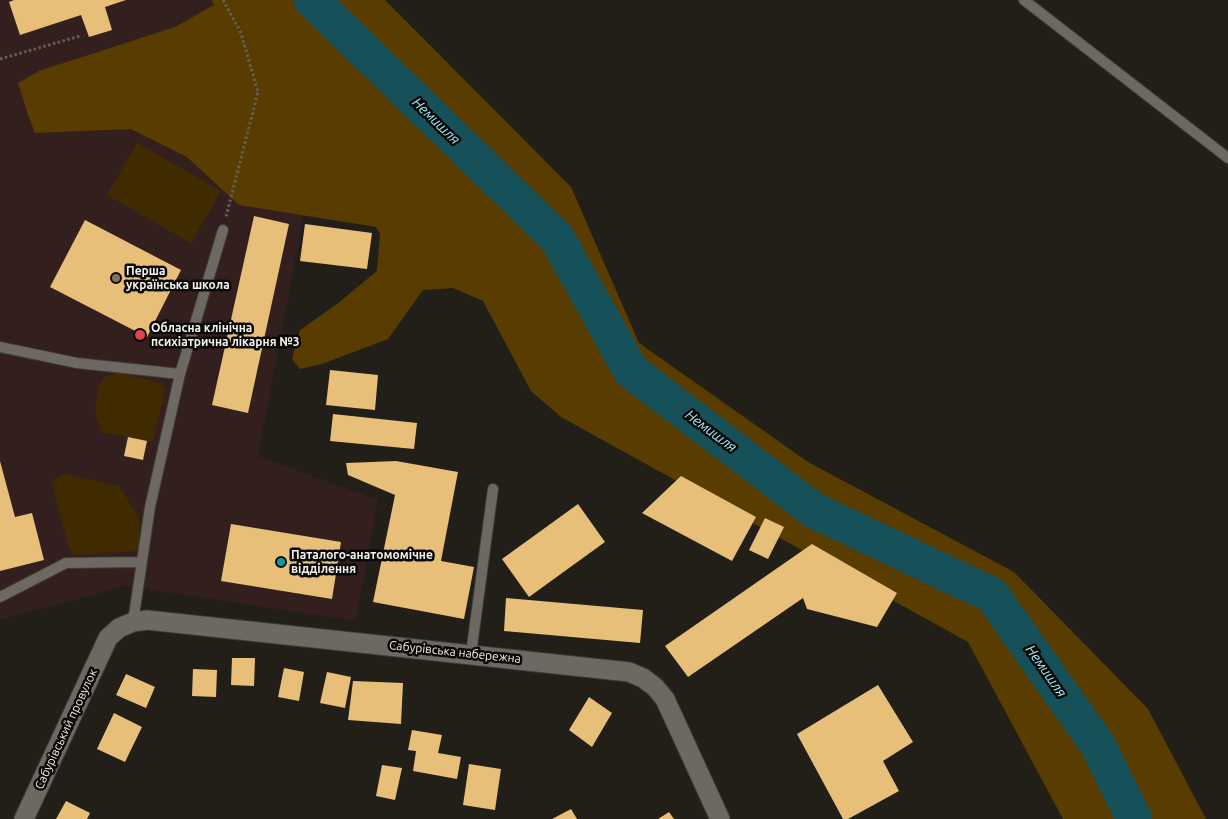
<!DOCTYPE html>
<html>
<head>
<meta charset="utf-8">
<style>
  body { margin:0 }
  canvas { display:block; background:#221e18 }
</style>
</head>
<body>
<canvas width="1228" height="819"></canvas>
<script>
const ctx = document.querySelector('canvas').getContext('2d');
ctx.lineJoin = 'round';
function fill(path, color) {
  ctx.fillStyle = color;
  ctx.fill(path, 'evenodd');
}
function toPath(rows) {
  const path = new Path2D();
  for (const r of rows) {
    path.moveTo(r[0], r[1]);
    for (let i = 2; i < r.length; i += 2) path.lineTo(r[i], r[i + 1]);
  }
  return path;
}
function strokePath(path, color, width, dash) {
  ctx.strokeStyle = color;
  ctx.lineWidth = width;
  ctx.lineCap = dash ? 'butt' : 'round';
  ctx.setLineDash(dash || []);
  ctx.stroke(path);
}
function label(font, color, halo, rows, align = 'center') {
  ctx.font = font + ' Ubuntu,sans-serif';
  ctx.lineWidth = 5;
  ctx.setLineDash([]);
  ctx.textBaseline = 'middle';
  ctx.strokeStyle = halo;
  ctx.fillStyle = color;
  for (const [text, x, y, turn = 0] of rows) {
    ctx.save();
    ctx.translate(x, y);
    ctx.rotate((+turn || 0) * Math.PI / 180);
    ctx.textAlign = isNaN(turn) ? turn : align;
    if (halo) ctx.strokeText(text, 0, 0);
    ctx.fillText(text, 0, 0);
    ctx.restore();
  }
}
fill(toPath([
  [0,0,232,0,304,214,258,456,378,500,356,621,126,586,0,620]
]), '#33201e');
fill(toPath([
  [137,143,221,191,191,243,107,195],
  [120,372,160,383,165,388,153,442,101,432,95,413,99,386,106,376],
  [65,474,119,486,139,518,140,547,135,551,74,555,69,548,51,480]
]), '#402b00');
fill(toPath([
  [212,0,385,0,571,187,639,343,808,462,1014,572,1148,709,1206,819,1063,819,968,642,561,417,531,391,483,301,453,288,423,290,388,339,322,364,300,369,292,359,300,330,337,304,377,271,380,234,376,227,239,205,187,157,131,129,35,133,27,112,18,83,39,71,175,27,214,5]
]), '#593d00');
strokePath(toPath([
  [312,0,557,238,631,371,815,511,992,595,1099,747,1134,819]
]), '#165059', 36);
fill(toPath([
  [14,0,126,0,105,7,112,30,89,37,81,15,20,35,9,2],
  [254,216,289,224,248,413,212,405],
  [85,220,181,270,147,337,50,287],
  [305,224,372,233,367,269,300,261],
  [330,370,378,375,375,410,326,405],
  [333,414,417,423,414,449,330,441],
  [128,437,147,441,143,460,124,456],
  [0,461,15,517,32,513,44,560,0,571],
  [396,461,458,472,441,561,474,567,464,619,373,602,395,495,348,475,346,463],
  [681,476,756,517,732,561,642,513],
  [578,504,605,542,529,597,502,559],
  [765,518,784,527,768,559,749,550],
  [231,524,341,542,332,599,221,581],
  [812,544,897,593,877,627,807,609,803,598,688,677,665,646],
  [506,598,643,610,640,643,504,631],
  [232,658,255,658,254,686,231,685],
  [284,668,304,672,299,701,278,697],
  [193,669,217,670,216,697,192,696],
  [327,672,351,677,345,708,320,703],
  [126,674,155,687,146,708,116,695],
  [353,681,403,683,401,724,348,720],
  [878,685,913,742,883,761,899,791,848,819,843,819,797,734],
  [589,697,612,713,592,747,569,730],
  [114,713,142,727,125,762,97,749],
  [412,730,442,735,438,753,461,757,457,779,413,771,416,751,408,750],
  [469,764,501,769,495,810,463,805],
  [382,765,402,768,395,800,376,796],
  [66,801,90,813,87,819,56,819],
  [571,809,577,819,552,819],
  [669,812,674,819,658,819]
]), '#e7bf79');
const lane = toPath([
  [1024,0,1228,158],
  [0,347,77,363,180,374],
  [0,597,66,563,141,562],
  [133,622,150,507,180,374,223,230],
  [471,654,493,489]
]);
const street = toPath([
  [24,819,108,638,119,628,133,622,147,620,629,672,643,678,655,687,665,699,720,819]
]);
strokePath(lane, '#3e3b37', 12);
strokePath(street, '#3e3b37', 21);
strokePath(toPath([
  [223,0,241,33,258,92,226,217],
  [0,59,80,36]
]), '#625f59', 3, [2.5, 2.5]);
strokePath(lane, '#6d6962', 10);
strokePath(street, '#6d6962', 19);
for (const [x, y, r, color] of [
  [116,278,5,"#8d6e63"],
  [140,335,6,"#e0444e"],
  [281,562,5,"#0f9aa8"]
]) {
  const dot = new Path2D();
  dot.arc(x, y, r, 0, 2 * Math.PI);
  ctx.fillStyle = color;
  ctx.fill(dot);
  strokePath(dot, '#0a0806', 2);
}
label('bold 12px', '#f3f1ec', '#0a0806', [
  ["Перша",126,271],
  ["українська школа",126,285],
  ["Обласна клінічна",151,328],
  ["психіатрична лікарня №3",151,342],
  ["Паталого-анатомомічне",291,555],
  ["відділення",291,569]
], 'left');
label('12px', '#f3f1ec', '#0a0806', [
  ["Сабурівська набережна",455,652,6],
  ["Сабурівський провулок",66,729,-65]
]);
label('italic 14px', '#a0ecfb', '#0a0806', [
  ["Немишля",436,121,44],
  ["Немишля",711,431,37],
  ["Немишля",1046,671,55]
]);
</script>
</body>
</html>
